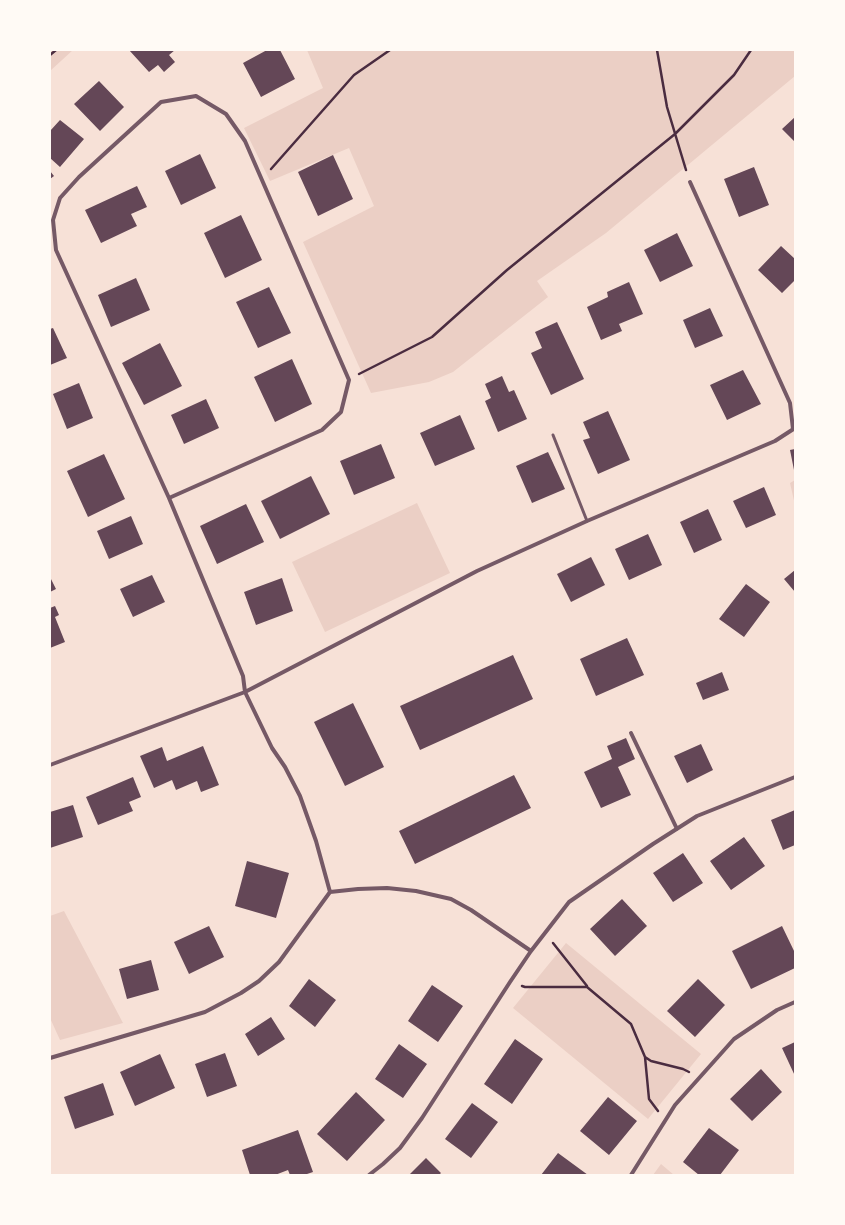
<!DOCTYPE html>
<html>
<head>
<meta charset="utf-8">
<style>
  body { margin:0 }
  #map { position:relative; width:845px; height:1225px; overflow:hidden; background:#f7e1d7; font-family:Jost,sans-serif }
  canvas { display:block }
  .frame { position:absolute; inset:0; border:51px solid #fffaf5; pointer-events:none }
</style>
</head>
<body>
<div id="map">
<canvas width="845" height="1225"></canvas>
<div class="frame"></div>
</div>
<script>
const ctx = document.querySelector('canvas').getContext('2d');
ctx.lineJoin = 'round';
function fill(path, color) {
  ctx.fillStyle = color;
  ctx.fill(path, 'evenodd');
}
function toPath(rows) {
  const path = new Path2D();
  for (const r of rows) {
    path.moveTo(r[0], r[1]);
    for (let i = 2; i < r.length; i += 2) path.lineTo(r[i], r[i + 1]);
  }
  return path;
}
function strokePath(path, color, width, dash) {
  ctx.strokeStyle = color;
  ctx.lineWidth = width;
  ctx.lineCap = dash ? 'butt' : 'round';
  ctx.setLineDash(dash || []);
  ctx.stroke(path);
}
fill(toPath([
  [50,50,73,50,50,71],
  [307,50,795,50,795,76,606,233,537,281,548,297,453,372,429,382,371,393,303,242,374,206,349,148,270,181,244,128,323,88],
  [795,480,795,505,790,483],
  [417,503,450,573,325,632,292,562],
  [64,911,123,1023,60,1040,50,1018,50,916],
  [566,943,701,1054,648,1119,513,1008],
  [661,1164,674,1175,653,1175]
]), '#ebcfc5');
fill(toPath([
  [129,50,175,50,169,55,175,62,164,72,158,65,149,72],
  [267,50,280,50,295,79,261,97,243,63],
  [99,81,124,107,100,131,74,104],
  [795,117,795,142,782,129],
  [60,120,84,139,60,167,50,158,50,131],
  [200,154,216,188,181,205,165,171],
  [333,155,353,199,318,216,298,172],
  [754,167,769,205,739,217,724,179],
  [50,171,54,176,50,179],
  [137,186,147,207,131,214,137,226,101,243,85,210],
  [241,215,262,260,225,278,204,233],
  [677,233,693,266,660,282,644,250],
  [781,246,795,259,795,280,782,293,758,270],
  [136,278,150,310,111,327,98,295],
  [629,282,643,314,619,324,622,331,601,340,587,307,608,297,607,292],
  [269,287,291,333,258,348,236,302],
  [710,308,723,336,695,348,683,320],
  [557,322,584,379,551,395,531,353,542,348,535,332],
  [53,328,67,358,50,365,50,329],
  [160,343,182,386,144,405,122,363],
  [292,359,312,404,275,422,254,377],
  [743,370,761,404,727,420,710,385],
  [502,376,509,392,514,390,527,419,498,432,485,401,491,398,485,384],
  [79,383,93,418,67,429,53,394],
  [206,399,219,428,184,444,171,415],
  [608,411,630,460,598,474,583,440,590,438,583,422],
  [460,415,475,449,435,466,420,433],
  [381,444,395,478,354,495,340,461],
  [795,449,795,470,794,470,790,450],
  [548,452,565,489,532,503,516,466],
  [104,454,125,499,88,517,67,471],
  [311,476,330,514,280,539,261,501],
  [764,487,776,515,746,528,733,501],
  [246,504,264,542,217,564,200,526],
  [708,509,722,540,694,553,680,522],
  [131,516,143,544,109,559,97,531],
  [648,534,662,565,629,580,615,549],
  [591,557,605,585,571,602,557,574],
  [795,570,795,592,784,579],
  [152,575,165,602,133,617,120,589],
  [50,577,56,589,50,592],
  [282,578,293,611,256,625,244,592],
  [746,584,770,602,744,637,719,619],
  [55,606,59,615,55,617,65,642,50,648,50,608],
  [627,638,644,675,596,696,580,659],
  [513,655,533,699,420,750,400,706],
  [722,672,729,690,703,700,696,683],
  [353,703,384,767,345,786,314,722],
  [626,738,635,759,618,767,631,795,601,808,584,772,612,759,607,746],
  [701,744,713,770,687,783,674,756],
  [203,746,219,785,201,792,197,781,176,790,172,780,154,788,140,756,162,747,167,761],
  [514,775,531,808,415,864,399,831],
  [133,777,141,797,129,802,133,811,98,825,86,797],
  [73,805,83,837,50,848,50,812],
  [795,810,795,845,783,850,771,820],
  [744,837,765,866,731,890,710,861],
  [683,853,703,883,673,902,653,873],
  [247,861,289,873,276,918,235,906],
  [622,899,647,926,615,956,590,929],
  [209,926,224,957,189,974,174,942],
  [782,926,795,953,795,968,751,989,732,951],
  [151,960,159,990,127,999,119,969],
  [309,979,336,1000,315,1027,289,1006],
  [698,979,725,1005,695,1037,667,1011],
  [432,985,463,1006,438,1042,408,1021],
  [271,1017,285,1039,258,1056,245,1034],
  [515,1039,543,1059,512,1104,484,1084],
  [795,1042,795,1076,782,1048],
  [399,1044,427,1064,403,1098,375,1079],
  [225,1053,237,1086,207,1097,195,1064],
  [160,1054,175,1088,135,1106,120,1072],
  [761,1069,782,1092,752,1121,730,1099],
  [103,1083,114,1115,75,1129,64,1097],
  [356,1092,385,1120,347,1161,317,1134],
  [608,1097,637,1121,609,1155,580,1131],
  [472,1103,498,1122,471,1158,445,1139],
  [709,1128,739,1150,720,1175,699,1175,683,1162],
  [298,1130,313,1172,304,1175,290,1175,288,1170,275,1175,250,1175,242,1150],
  [558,1153,588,1175,541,1175],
  [426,1158,441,1173,439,1175,409,1175]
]), '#644757');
strokePath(toPath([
  [657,50,667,107,686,170],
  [50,55,56,50],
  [271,169,354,75,390,50],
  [359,374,432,337,507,270,675,134,734,75,751,50],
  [553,943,587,986],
  [522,986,525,987,587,987,631,1024,645,1057,651,1061,683,1069,689,1072],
  [645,1057,649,1099,658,1111]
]), '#4a2c40', 2.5);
strokePath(toPath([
  [553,435,587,521]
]), '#755966', 3);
strokePath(toPath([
  [690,182,790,403,793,429],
  [169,498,322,430,341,412,349,380,245,141,226,114,196,96,161,102,79,177,60,198,53,220,56,250,169,498,243,676,245,692,272,748,285,767,300,796,316,841,330,892],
  [631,733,677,829],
  [50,765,245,692,477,571,587,521,775,441,795,428],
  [50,1058,205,1012,241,993,259,981,279,962,330,892,358,889,387,888,416,891,451,899,471,910,531,951],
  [369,1175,383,1164,400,1148,422,1118,510,982,531,951,569,902,653,844,697,816,795,777],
  [631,1175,675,1105,734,1039,777,1010,795,1002]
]), '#755966', 4);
</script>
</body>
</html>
